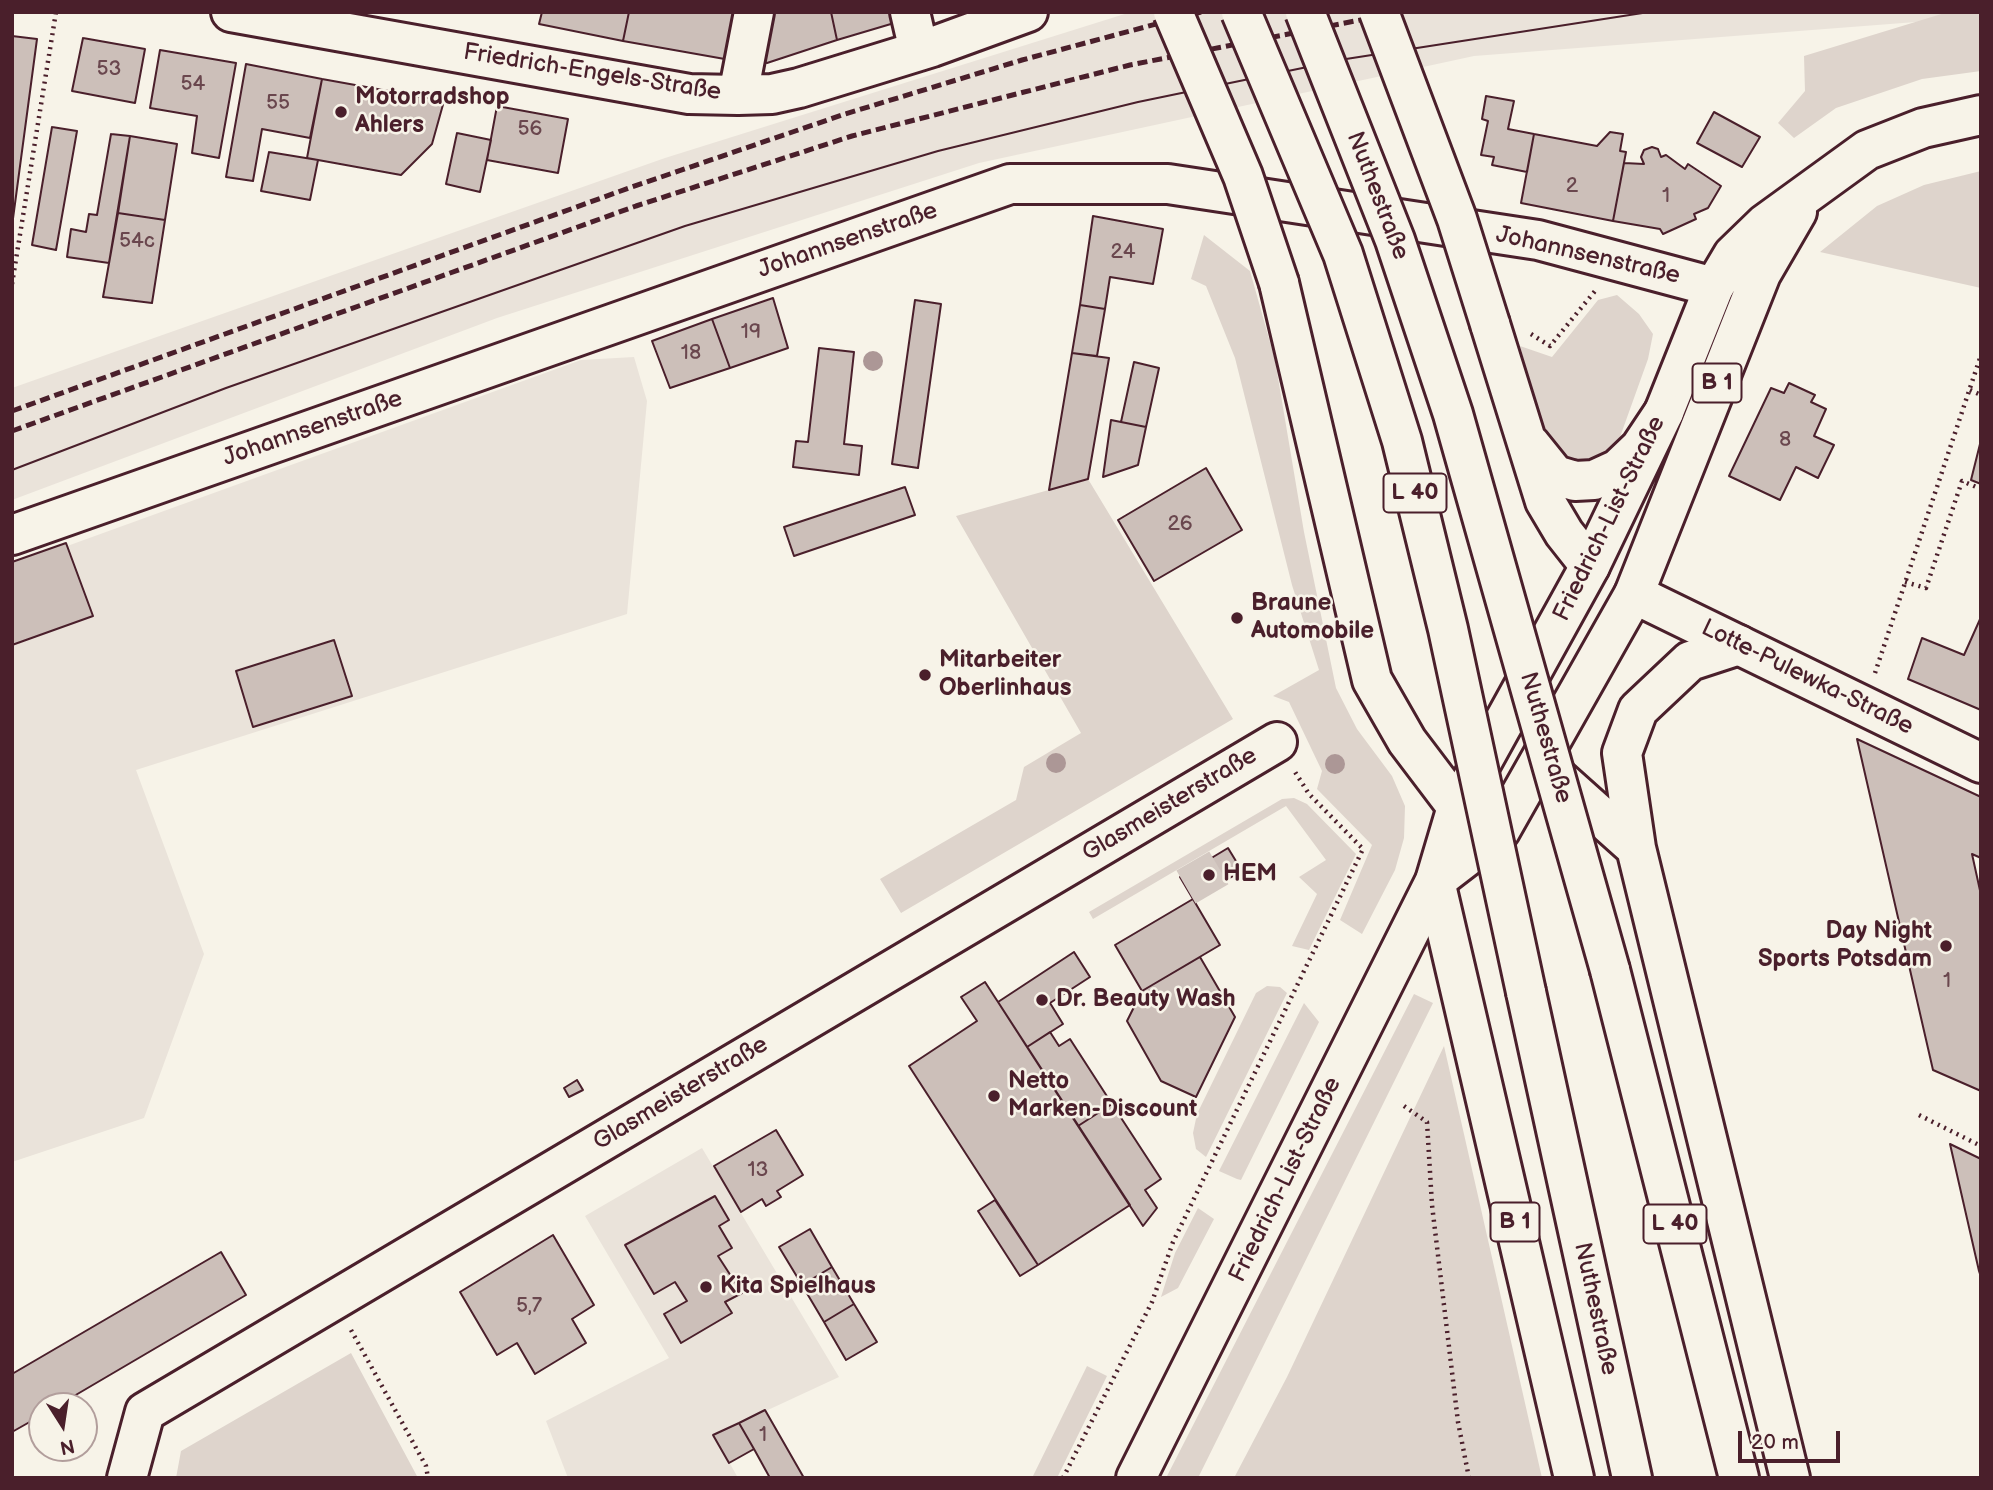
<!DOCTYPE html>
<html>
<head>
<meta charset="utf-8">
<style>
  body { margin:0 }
  #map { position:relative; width:1993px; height:1490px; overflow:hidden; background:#f7f3e8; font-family:"Balsamiq Sans",sans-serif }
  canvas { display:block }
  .frame { position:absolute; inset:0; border:14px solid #4a1f2b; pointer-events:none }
  .north { position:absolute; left:28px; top:1392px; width:70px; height:70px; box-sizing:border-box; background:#f7f3e8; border:2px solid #b29e9c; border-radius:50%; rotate:168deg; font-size:19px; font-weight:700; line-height:28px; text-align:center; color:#4a1f2b }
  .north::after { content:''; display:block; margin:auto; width:24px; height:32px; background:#4a1f2b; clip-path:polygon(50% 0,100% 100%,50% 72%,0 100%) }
  .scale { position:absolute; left:1738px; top:1431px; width:102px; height:32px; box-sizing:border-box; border:4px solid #4a1f2b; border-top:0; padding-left:9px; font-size:21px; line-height:24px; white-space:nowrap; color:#4a1f2b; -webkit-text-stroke:5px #f7f3e8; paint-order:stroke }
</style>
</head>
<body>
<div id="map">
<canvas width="1993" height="1490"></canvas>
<div class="frame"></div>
<div class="north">N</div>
<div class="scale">20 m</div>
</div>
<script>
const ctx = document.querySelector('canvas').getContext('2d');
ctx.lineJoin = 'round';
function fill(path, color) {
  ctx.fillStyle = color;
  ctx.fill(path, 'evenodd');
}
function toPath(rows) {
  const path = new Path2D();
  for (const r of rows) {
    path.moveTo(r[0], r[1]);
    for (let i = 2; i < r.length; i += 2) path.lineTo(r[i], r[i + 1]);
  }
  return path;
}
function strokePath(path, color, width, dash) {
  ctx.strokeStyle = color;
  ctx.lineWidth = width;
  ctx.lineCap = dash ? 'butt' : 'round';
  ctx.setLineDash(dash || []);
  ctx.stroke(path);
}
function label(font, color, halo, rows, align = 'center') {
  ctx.font = font + ' "Balsamiq Sans",sans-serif';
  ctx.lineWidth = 5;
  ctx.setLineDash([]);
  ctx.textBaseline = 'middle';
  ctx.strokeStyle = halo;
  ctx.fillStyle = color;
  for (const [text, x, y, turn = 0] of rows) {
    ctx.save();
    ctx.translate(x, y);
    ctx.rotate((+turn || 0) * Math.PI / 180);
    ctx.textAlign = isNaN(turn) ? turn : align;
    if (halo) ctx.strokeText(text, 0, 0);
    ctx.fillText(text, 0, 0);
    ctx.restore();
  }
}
fill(toPath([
  [1131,12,1981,12,1981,17,1474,56,979,163,497,318,12,500,12,388,665,158],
  [634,357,647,401,627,614,136,770,204,954,144,1118,12,1162,12,566,581,360],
  [702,1148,839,1377,714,1435,738,1478,568,1478,546,1421,669,1358,585,1216]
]), '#eae3da');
fill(toPath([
  [1948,12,1981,12,1981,71,1922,79,1836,108,1794,138,1778,123,1805,91,1804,56],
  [1981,171,1981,288,1820,252,1877,206,1924,185],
  [1204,235,1250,271,1275,360,1304,532,1336,688,1357,729,1392,776,1405,806,1404,838,1395,870,1362,934,1340,920,1372,845,1317,789,1322,771,1289,702,1273,696,1319,670,1292,585,1235,358,1206,286,1191,279],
  [1617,295,1639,314,1653,334,1648,359,1620,437,1600,456,1580,460,1561,455,1544,435,1520,346,1552,357,1598,300],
  [1088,479,1233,719,901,913,880,879,1016,800,1024,767,1081,733,956,516],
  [1294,798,1307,804,1356,854,1309,950,1292,946,1317,894,1299,877,1326,860,1286,806,1093,919,1089,912,1282,799],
  [1267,986,1280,987,1287,993,1206,1157,1196,1149,1193,1133,1197,1114,1256,993],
  [1414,994,1433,1003,1198,1478,1166,1478],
  [1304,1003,1319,1022,1241,1180,1237,1179,1219,1171],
  [1444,1046,1542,1478,1234,1478,1287,1377],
  [1198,1208,1214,1219,1178,1288,1161,1297,1175,1253],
  [351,1353,418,1478,176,1478,181,1451],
  [1087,1366,1107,1376,1057,1478,1032,1478]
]), '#ded4cc');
const building = toPath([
  [542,12,629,12,623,41,539,24,542,12],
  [629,12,746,12,736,61,623,41,629,12],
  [761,12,831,12,837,40,767,63,752,59,761,12],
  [831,12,900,12,901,21,837,40,831,12],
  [12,36,37,39,12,226,12,36],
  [83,38,145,49,135,103,72,91,83,38],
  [160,50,236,63,219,158,192,153,197,116,150,108,160,50],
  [246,64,322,79,310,138,262,129,253,181,226,177,246,64],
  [322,79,444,101,432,144,401,175,307,158,322,79],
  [1486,96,1514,101,1508,129,1534,134,1527,172,1492,165,1494,157,1481,155,1488,121,1482,119,1486,96],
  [497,106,568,119,558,173,487,160,497,106],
  [1714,112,1760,137,1742,167,1697,143,1714,112],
  [52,127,77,131,56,250,32,245,52,127],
  [1610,132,1623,134,1620,151,1626,152,1613,221,1521,203,1534,134,1597,146,1610,132],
  [457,133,491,140,480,192,446,184,457,133],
  [111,134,130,136,109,263,67,257,71,229,86,232,89,214,97,215,111,134],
  [130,136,177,144,165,220,118,213,130,136],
  [1652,147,1658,149,1661,157,1666,155,1685,169,1688,164,1721,186,1708,208,1694,214,1696,219,1663,234,1660,229,1613,221,1624,163,1644,164,1641,157,1644,150,1652,147],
  [269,152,318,160,310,200,261,191,269,152],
  [118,213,165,220,152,303,103,297,118,213],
  [1093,216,1163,229,1153,284,1110,277,1105,309,1080,305,1093,216],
  [773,298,788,348,730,368,712,319,773,298],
  [915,300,941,304,918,468,892,464,915,300],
  [1080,305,1105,309,1097,356,1072,353,1080,305],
  [712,319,730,368,670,388,652,341,712,319],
  [819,348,854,352,844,444,862,446,859,475,793,467,796,441,808,442,819,348],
  [1072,353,1109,358,1088,479,1049,490,1072,353],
  [1134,362,1159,368,1146,427,1121,422,1134,362],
  [1789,383,1815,395,1811,402,1826,409,1814,436,1834,445,1818,478,1796,467,1780,500,1729,476,1771,388,1784,393,1789,383],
  [1111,420,1146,427,1138,465,1103,477,1111,420],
  [1981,440,1981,484,1971,480,1981,440],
  [1206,468,1242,530,1154,581,1118,520,1206,468],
  [905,487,915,515,794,556,784,527,905,487],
  [66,543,93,616,12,645,12,562,66,543],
  [1981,617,1981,710,1908,679,1922,638,1964,655,1981,617],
  [334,640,352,696,253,727,236,671,334,640],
  [1857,739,1981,797,1981,858,1972,854,1981,895,1981,1091,1933,1070,1857,739],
  [1228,848,1242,871,1193,899,1180,877,1228,848],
  [1193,899,1220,945,1142,991,1115,945,1193,899],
  [1074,952,1090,977,1050,1003,1063,1024,1027,1047,998,1002,1074,952],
  [1200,957,1235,1017,1196,1097,1161,1081,1127,1021,1142,991,1200,957],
  [985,982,1130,1205,1038,1265,909,1066,977,1021,961,997,985,982],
  [1050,1032,1059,1046,1070,1039,1112,1104,1078,1126,1027,1047,1050,1032],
  [577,1080,583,1090,569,1097,564,1088,577,1080],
  [1112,1104,1161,1179,1145,1190,1157,1208,1143,1226,1078,1126,1112,1104],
  [776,1130,803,1175,777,1191,781,1197,766,1206,762,1199,741,1212,714,1166,776,1130],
  [1950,1144,1981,1159,1981,1277,1979,1271,1950,1144],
  [715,1196,729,1220,719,1226,732,1248,718,1256,742,1293,725,1302,732,1313,681,1343,664,1314,687,1301,675,1282,654,1294,625,1245,715,1196],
  [995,1200,1038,1265,1020,1276,978,1211,995,1200],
  [810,1229,832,1267,802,1285,779,1247,810,1229],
  [553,1235,594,1305,572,1319,586,1343,535,1374,517,1343,497,1355,460,1292,553,1235],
  [221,1252,246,1295,57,1406,42,1406,42,1415,12,1432,12,1374,221,1252],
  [832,1267,854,1304,824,1322,802,1285,832,1267],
  [854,1304,877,1342,846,1360,824,1322,854,1304],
  [765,1410,804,1478,770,1478,754,1449,739,1423,765,1410],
  [739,1423,754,1449,729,1463,713,1435,739,1423]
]);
fill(building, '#ccbfb9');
strokePath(building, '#4a1f2b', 2);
strokePath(toPath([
  [1186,887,1234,859]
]), '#d4c9c2', 38, [38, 19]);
const minor = toPath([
  [231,12,689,94,738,95,772,94,799,88,932,47,1028,12],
  [910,12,919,51],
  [738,95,754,12],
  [12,535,1010,184,1168,184,1538,240,1714,287],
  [1634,594,1981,763],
  [127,1478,145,1412,1277,742]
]);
const major = toPath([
  [1435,881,1500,831,1634,594,1761,274,1797,212],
  [1136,1478,1435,881,1457,807,1590,566,1664,412,1714,287,1733,255,1765,224,1867,150,1923,128,1981,115]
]);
const highway = toPath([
  [1279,283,1372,680,1407,741,1457,807],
  [1490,324,1545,501,1564,533,1590,566],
  [1530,444,1555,475,1575,481,1594,480,1618,469,1640,448,1664,412],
  [1739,645,1690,661,1638,710,1622,753,1636,848,1790,1478],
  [1541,763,1636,848],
  [1435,881,1574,1478],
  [1610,970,1739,1478],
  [1526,992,1632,1478]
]);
strokePath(minor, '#4a1f2b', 44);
strokePath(major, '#4a1f2b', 44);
strokePath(highway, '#4a1f2b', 44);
strokePath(toPath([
  [12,284,56,12],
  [1531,334,1550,346,1595,291],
  [1970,390,1981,395],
  [1905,582,1926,588,1962,481,1981,489],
  [1875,673,1981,355],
  [1404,1106,1427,1122,1432,1205,1458,1422,1469,1478],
  [1919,1115,1981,1146],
  [351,1330,426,1466,428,1478],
  [1063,1478,1152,1302,1173,1242,1363,849,1309,794,1295,772]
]), '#4a1f2b', 4.5, [2, 5]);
strokePath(minor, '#f7f3e8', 38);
strokePath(major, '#f7f3e8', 38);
strokePath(highway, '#f7f3e8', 38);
strokePath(toPath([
  [12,470,226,388,685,226,938,151,1138,102,1346,59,1649,12]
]), '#4a1f2b', 2);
strokePath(toPath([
  [12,411,629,188,845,114,1022,60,1201,12],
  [12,431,636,206,852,136,1130,65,1401,12]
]), '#4a1f2b', 5, [10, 5]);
const highwayBridge = toPath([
  [1173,12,1243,176,1279,283],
  [1241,12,1343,254,1402,441,1448,629,1526,992],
  [1305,12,1395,240,1453,414,1610,970],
  [1379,12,1457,219,1490,324]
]);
strokePath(highwayBridge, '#4a1f2b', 44, []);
strokePath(highwayBridge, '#f7f3e8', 38);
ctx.fillStyle = '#ac9796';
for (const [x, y] of [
  [873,361],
  [1056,763],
  [1335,764]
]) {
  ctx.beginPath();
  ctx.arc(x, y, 10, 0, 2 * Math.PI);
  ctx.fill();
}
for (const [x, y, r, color] of [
  [341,112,7,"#4a1f2b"],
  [1237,618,7,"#4a1f2b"],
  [925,675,7,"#4a1f2b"],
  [1209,875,7,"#4a1f2b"],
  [1946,946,7,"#4a1f2b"],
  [1042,1000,7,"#4a1f2b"],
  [994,1096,7,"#4a1f2b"],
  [706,1287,7,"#4a1f2b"]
]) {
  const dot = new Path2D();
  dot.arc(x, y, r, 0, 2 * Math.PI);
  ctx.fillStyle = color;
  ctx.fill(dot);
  strokePath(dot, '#f7f3e8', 2.5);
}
label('21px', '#6a474e', null, [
  ["53",109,70],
  ["54",193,85],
  ["55",278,104],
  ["56",530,130],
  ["2",1572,187],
  ["1",1666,197],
  ["54c",137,242],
  ["24",1123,253],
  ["19",751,333],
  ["18",691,354],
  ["8",1785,441],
  ["26",1180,525],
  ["1",1947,982],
  ["13",758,1171],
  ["5,7",529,1307],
  ["1",763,1436]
]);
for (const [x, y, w] of [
  [1717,383,49],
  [1415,493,63],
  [1515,1222,49],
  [1675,1224,63]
]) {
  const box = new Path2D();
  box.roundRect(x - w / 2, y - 19.5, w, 39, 5);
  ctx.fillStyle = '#f7f3e8';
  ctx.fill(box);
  strokePath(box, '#4a1f2b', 2);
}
label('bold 23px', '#4a1f2b', null, [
  ["B 1",1717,383],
  ["L 40",1415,493],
  ["B 1",1515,1222],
  ["L 40",1675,1224]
]);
label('24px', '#4a1f2b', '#f7f3e8', [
  ["Friedrich-Engels-Straße",592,73,9],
  ["Nuthestraße",1377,196,69],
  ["Johannsenstraße",848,241,-19],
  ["Johannsenstraße",1588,256,13],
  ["Johannsenstraße",313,429,-19],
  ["Friedrich-List-Straße",1610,519,-64],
  ["Lotte-Pulewka-Straße",1807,678,26],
  ["Nuthestraße",1545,738,74],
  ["Glasmeisterstraße",1170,805,-31],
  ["Glasmeisterstraße",681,1094,-31],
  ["Friedrich-List-Straße",1286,1180,-64],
  ["Nuthestraße",1595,1309,78]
]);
label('bold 24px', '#4a1f2b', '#f7f3e8', [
  ["Motorradshop",355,98],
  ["Ahlers",355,126],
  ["Braune",1251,604],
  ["Automobile",1251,632],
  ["Mitarbeiter",939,661],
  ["Oberlinhaus",939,689],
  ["HEM",1223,875],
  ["Day Night",1932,932,"right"],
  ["Sports Potsdam",1932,960,"right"],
  ["Dr. Beauty Wash",1056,1000],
  ["Netto",1008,1082],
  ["Marken-Discount",1008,1110],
  ["Kita Spielhaus",720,1287]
], 'left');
</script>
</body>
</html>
